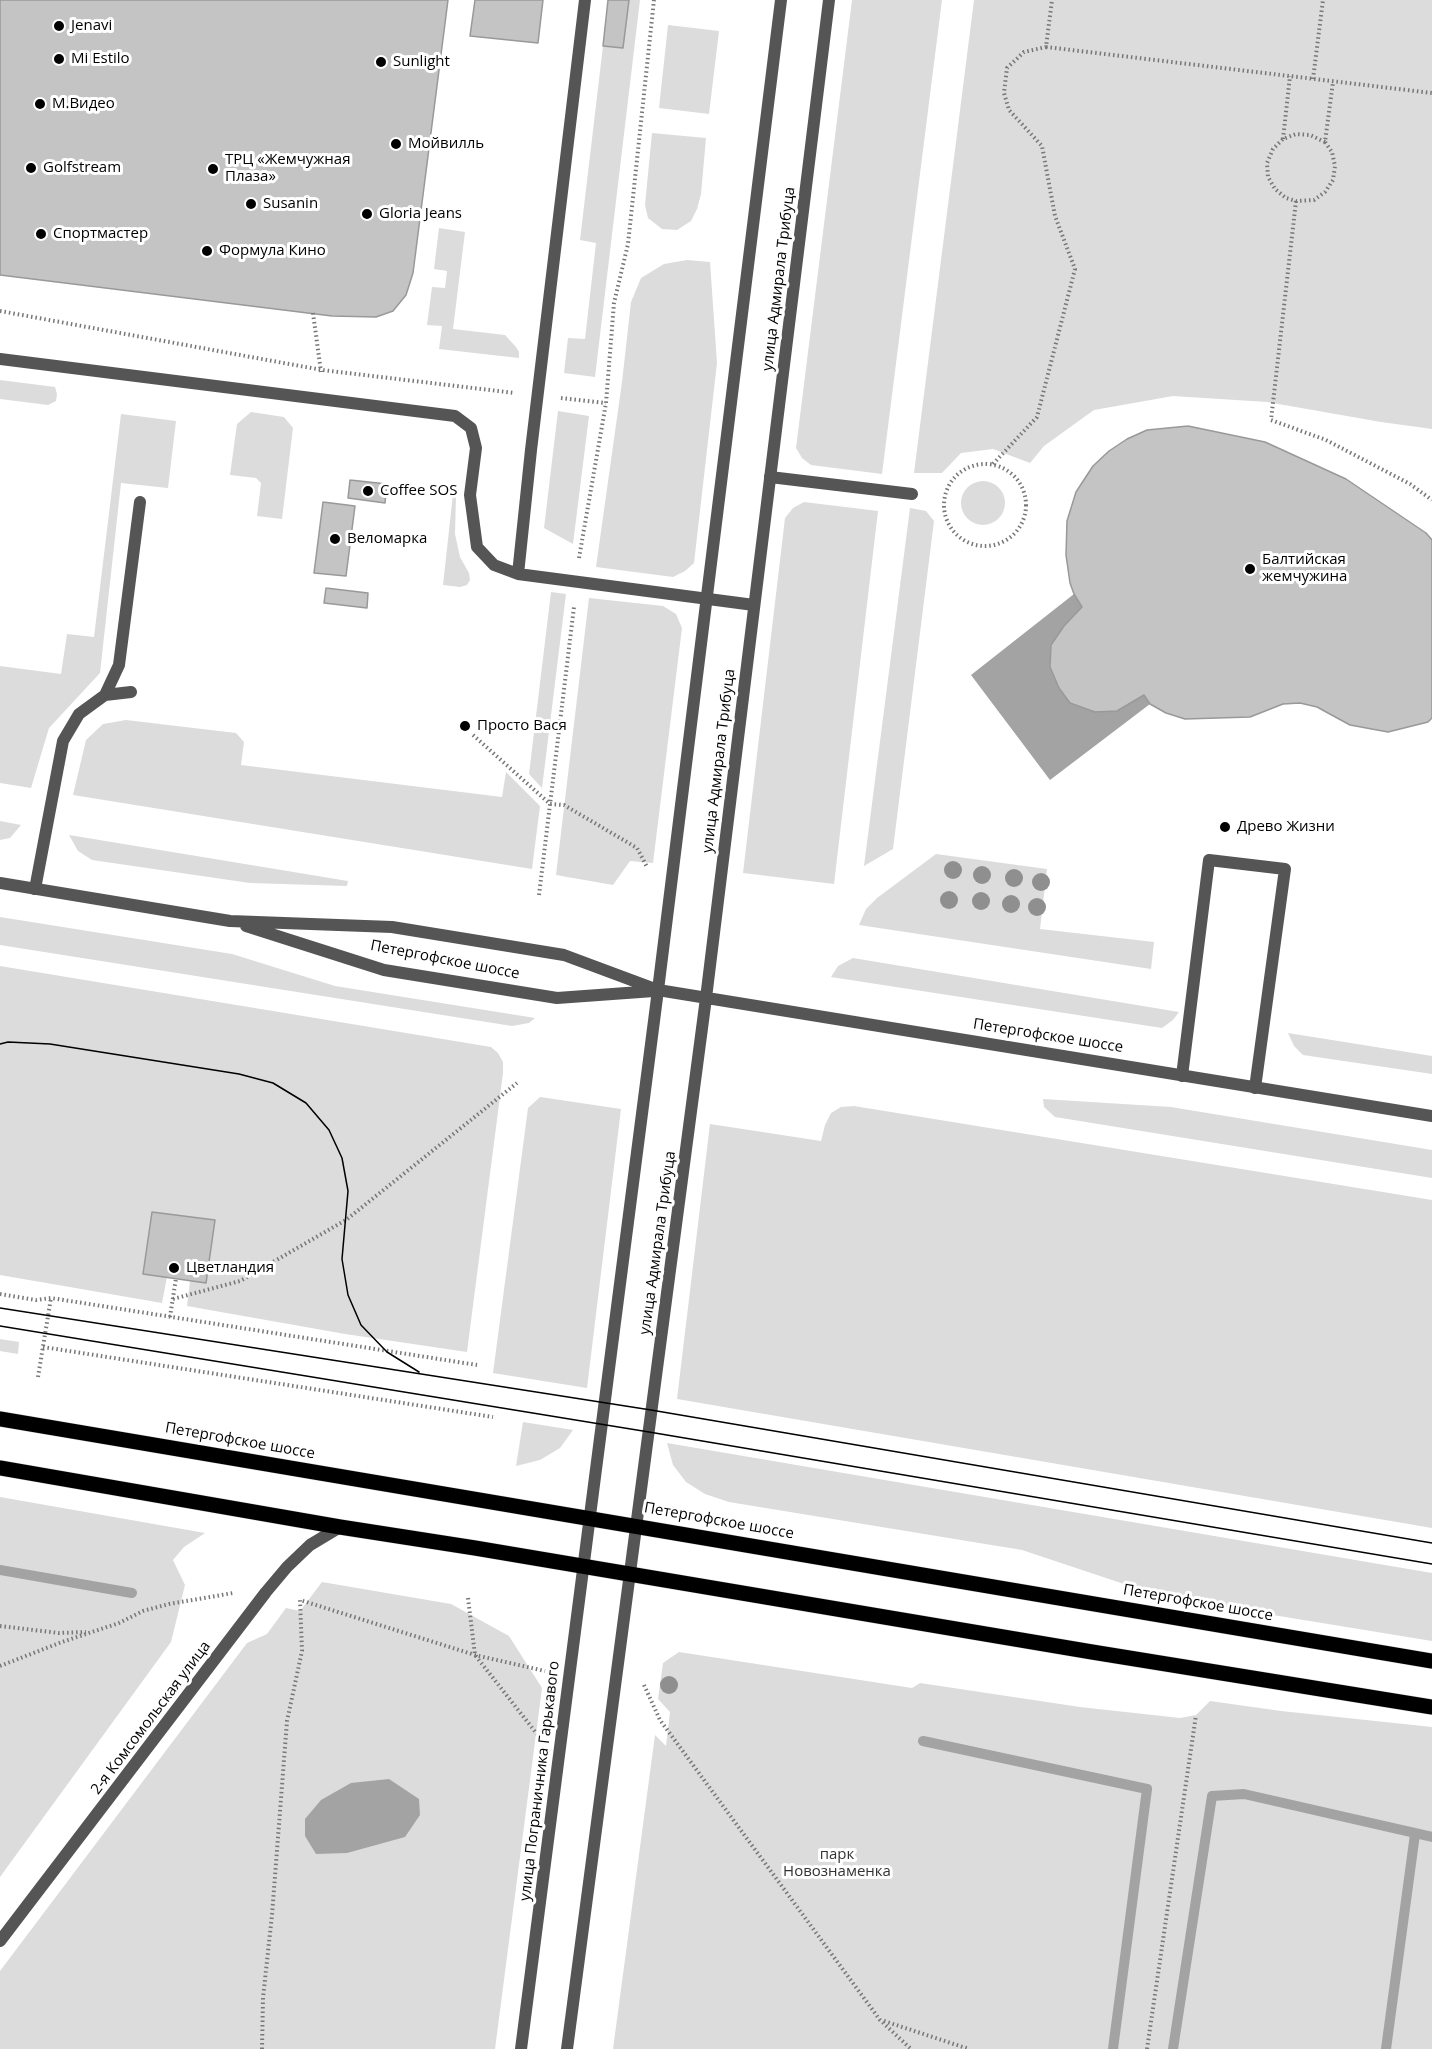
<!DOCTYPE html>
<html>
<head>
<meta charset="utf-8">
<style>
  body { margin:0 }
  canvas { display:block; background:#fff }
</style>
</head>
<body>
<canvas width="1432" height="2049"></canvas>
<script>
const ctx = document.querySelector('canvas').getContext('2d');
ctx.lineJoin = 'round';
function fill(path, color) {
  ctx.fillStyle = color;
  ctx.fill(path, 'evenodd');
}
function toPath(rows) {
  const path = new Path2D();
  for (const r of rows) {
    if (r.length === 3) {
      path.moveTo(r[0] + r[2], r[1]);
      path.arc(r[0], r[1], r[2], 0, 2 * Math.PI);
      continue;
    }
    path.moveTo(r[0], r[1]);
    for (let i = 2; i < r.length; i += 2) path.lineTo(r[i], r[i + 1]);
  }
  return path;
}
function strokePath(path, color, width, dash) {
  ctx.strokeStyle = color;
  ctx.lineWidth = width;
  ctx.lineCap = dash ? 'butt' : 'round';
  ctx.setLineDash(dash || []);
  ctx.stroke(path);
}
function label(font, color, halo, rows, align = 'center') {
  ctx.font = font + ' "Open Sans",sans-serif';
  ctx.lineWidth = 6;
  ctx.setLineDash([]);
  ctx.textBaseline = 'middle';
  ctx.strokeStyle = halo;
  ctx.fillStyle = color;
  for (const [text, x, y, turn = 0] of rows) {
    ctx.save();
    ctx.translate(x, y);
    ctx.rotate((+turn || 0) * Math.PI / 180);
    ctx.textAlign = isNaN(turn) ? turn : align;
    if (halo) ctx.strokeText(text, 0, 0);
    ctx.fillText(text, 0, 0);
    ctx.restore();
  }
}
fill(toPath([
  [629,0,640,0,595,377,564,373,568,338,585,339,596,243,580,240,603,46,623,48],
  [852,0,942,0,882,474,811,465,802,458,796,448],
  [974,0,1432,0,1432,429,1381,422,1267,402,1173,396,1094,410,1044,446,1030,463,993,449,961,453,942,473,914,473],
  [668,25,719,31,709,114,659,108],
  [652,133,706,138,701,194,697,209,691,221,677,230,662,229,648,218,645,205],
  [439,228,465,232,453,329,505,335,516,347,519,352,519,358,439,349,442,326,427,325,432,287,445,288,447,271,434,269],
  [687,260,710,262,717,363,694,563,685,571,673,577,596,567,622,382,631,302,641,278,664,264],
  [0,380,55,387,57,394,56,401,48,405,0,399],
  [558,411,589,416,573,544,544,528],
  [251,412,284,417,293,428,282,519,257,516,261,483,256,478,230,475,237,424],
  [121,414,176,421,168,488,121,483,100,673,49,728,31,788,0,783,0,666,61,674,67,634,94,637],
  [983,503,22],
  [453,494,456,495,455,534,460,557,469,573,470,580,467,585,460,587,443,585],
  [804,502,878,511,834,884,743,873,785,518,793,508],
  [910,508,926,511,934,521,893,849,864,866],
  [551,592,566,594,542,788,529,774],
  [589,598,663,606,676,614,682,628,653,863,630,861,613,885,556,875],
  [126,720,236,733,244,742,241,765,502,797,506,772,540,806,532,869,73,795,86,740,103,724],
  [0,821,21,825,10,838,0,840],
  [69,835,348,881,347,886,250,883,92,860,78,851],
  [936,854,1047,869,1040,929,1154,942,1151,969,859,925,866,909,877,898],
  [0,917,232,954,335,986,535,1018,529,1023,512,1026,0,945],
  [853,958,1179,1012,1173,1020,1162,1028,831,977,838,966],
  [0,966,491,1047,498,1053,503,1062,503,1073,467,1352,345,1334,187,1306,190,1281,205,1283,214,1220,152,1212,143,1274,167,1277,162,1303,0,1275],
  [1288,1033,1432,1056,1432,1074,1303,1055,1294,1046],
  [540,1097,621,1109,587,1388,493,1373,528,1108],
  [1043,1099,1171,1107,1432,1150,1432,1178,1055,1117,1044,1107],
  [854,1106,1432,1200,1432,1528,677,1399,710,1124,821,1141,825,1125,831,1113,841,1107],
  [0,1339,19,1342,18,1354,0,1351],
  [523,1422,573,1430,560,1448,540,1460,516,1466],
  [667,1443,1432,1573,1432,1641,1163,1597,1022,1550,729,1502,705,1494,686,1482,673,1465],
  [0,1497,205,1533,184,1547,173,1560,185,1585,171,1642,0,1877],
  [322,1582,451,1604,509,1636,542,1688,495,2049,0,2049,0,1971,247,1643,267,1634,286,1608,300,1611],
  [679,1652,912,1688,920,1683,1080,1707,1180,1718,1196,1715,1210,1701,1281,1711,1432,1727,1432,2049,613,2049,655,1735,666,1746,670,1712,658,1699,663,1663]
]), '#dcdcdc');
fill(toPath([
  [1074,594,1082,607,1064,626,1051,645,1050,667,1059,688,1070,703,1144,695,1150,704,1050,780,971,675],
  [389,1779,419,1799,420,1815,405,1837,347,1853,316,1854,305,1836,305,1819,321,1800,351,1783]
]), '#a3a3a3');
strokePath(toPath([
  [0,1570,132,1593],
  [923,1741,1147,1789,1113,2049],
  [1173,2049,1212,1796,1244,1794,1432,1837],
  [1386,2049,1415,1834]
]), '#a3a3a3', 10);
const building = toPath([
  [0,0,448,0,413,273,406,295,393,311,376,317,332,316,0,275,0,0],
  [475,0,543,0,538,43,470,36,475,0],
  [608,0,629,0,623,48,603,46,608,0],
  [1188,426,1265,442,1346,479,1426,533,1432,540,1432,718,1428,722,1388,732,1350,725,1317,707,1300,703,1283,704,1250,717,1185,719,1166,713,1150,704,1144,695,1117,711,1095,712,1070,703,1059,688,1050,667,1051,645,1064,626,1082,607,1074,594,1070,583,1066,555,1067,521,1076,492,1093,466,1109,451,1127,439,1147,430,1188,426],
  [350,480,387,484,385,503,348,498,350,480],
  [323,502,355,506,346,576,314,573,323,502],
  [326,588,368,593,367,608,324,603,326,588],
  [152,1212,215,1220,206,1283,143,1274,152,1212]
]);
fill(building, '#c4c4c4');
strokePath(building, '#999', 1.5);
const primary = toPath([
  [0,1419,1432,1661],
  [0,1468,340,1527,475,1548,1092,1652,1432,1707]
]);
strokePath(primary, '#dbdbdb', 16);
strokePath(toPath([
  [1046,47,1432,93],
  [1313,79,1323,0],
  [1283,139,1290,76],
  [1325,142,1310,135,1296,134,1283,139,1273,149,1267,163,1268,177,1275,189,1286,198,1296,201,1314,200,1325,192,1333,180,1335,166,1332,152,1325,142,1333,82],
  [1296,201,1271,420,1326,440,1410,484,1432,500],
  [0,311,322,370,515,393],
  [313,313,321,372],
  [561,398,606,403],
  [985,505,41],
  [993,464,1037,417,1075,269,1055,216,1042,146,1009,110,1004,93,1007,68,1024,52,1046,47,1052,0],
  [579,558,606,403,614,303,628,244,654,0],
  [473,735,550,804,564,805,637,848,647,867],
  [539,895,574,607],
  [0,1294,36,1300,51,1298,477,1365],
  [173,1299,240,1281,346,1220,517,1083],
  [170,1317,176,1278],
  [43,1347,493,1417],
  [38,1377,51,1298],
  [468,1598,475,1655,537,1734],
  [0,1626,59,1633,86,1632],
  [0,1666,62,1642,119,1623,143,1611,169,1604,233,1593],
  [644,1685,660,1720,880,2020,911,2049],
  [884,2021,969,2049],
  [262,2049,263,1998,272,1915,287,1721,302,1651,300,1600,475,1655,545,1671],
  [1147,2049,1196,1715]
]), '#777', 4, [1.5, 3]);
strokePath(toPath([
  [0,359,455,416,471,428,476,448,470,495,477,547,494,565,518,574,754,605],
  [770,477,912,494],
  [518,574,531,450,585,0],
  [105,695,119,665,140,502],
  [35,889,63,741,79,714,105,695,131,692],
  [1182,1076,1209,860,1285,869,1255,1088]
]), '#555', 12);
strokePath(toPath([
  [0,883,230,921,392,927,564,955,658,990],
  [246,926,384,970,520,992,557,998,654,991],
  [0,1941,266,1592,287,1567,310,1545,340,1527]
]), '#555', 12);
strokePath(toPath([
  [658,990,1432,1116],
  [521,2049,658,990,781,0],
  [567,2049,706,998,829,0]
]), '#555', 12);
strokePath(primary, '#000', 15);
strokePath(toPath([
  [0,1044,8,1042,50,1044,239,1074,273,1083,306,1103,329,1130,342,1158,348,1191,342,1259,348,1295,361,1325,387,1352,419,1372],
  [0,1308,651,1410,1432,1543],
  [0,1326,649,1432,1432,1564]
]), '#000', 1.5);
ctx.fillStyle = '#8f8f8f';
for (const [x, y] of [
  [953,870],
  [982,875],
  [1014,878],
  [1041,882],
  [949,900],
  [981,901],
  [1011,904],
  [1037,907],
  [669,1685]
]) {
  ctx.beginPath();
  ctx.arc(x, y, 9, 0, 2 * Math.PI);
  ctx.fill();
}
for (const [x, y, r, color] of [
  [59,26,6,"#000"],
  [59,59,6,"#000"],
  [381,62,6,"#000"],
  [40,104,6,"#000"],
  [396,144,6,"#000"],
  [31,168,6,"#000"],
  [213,169,6,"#000"],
  [251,204,6,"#000"],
  [367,214,6,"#000"],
  [41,234,6,"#000"],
  [207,251,6,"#000"],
  [368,491,6,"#000"],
  [335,539,6,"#000"],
  [1250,569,6,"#000"],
  [465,726,6,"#000"],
  [1225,827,6,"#000"],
  [174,1268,6,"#000"]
]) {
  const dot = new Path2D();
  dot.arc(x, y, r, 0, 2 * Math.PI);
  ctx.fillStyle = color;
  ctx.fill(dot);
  strokePath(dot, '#fff', 2);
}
label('15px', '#000', '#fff', [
  ["Jenavi",71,26],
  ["Mi Estilo",71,59],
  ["Sunlight",393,62],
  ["М.Видео",52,104],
  ["Мойвилль",408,144],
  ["ТРЦ «Жемчужная",225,160],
  ["Плаза»",225,177],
  ["Golfstream",43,168],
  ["Susanin",263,204],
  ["Gloria Jeans",379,214],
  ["Спортмастер",53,234],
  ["Формула Кино",219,251],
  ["Coffee SOS",380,491],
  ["Веломарка",347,539],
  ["Балтийская",1262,560],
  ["жемчужина",1262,577],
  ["Просто Вася",477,726],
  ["Древо Жизни",1237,827],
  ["Цветландия",186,1268]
], 'left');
label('15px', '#000', '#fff', [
  ["улица Адмирала Трибуца",779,279,-83],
  ["улица Адмирала Трибуца",719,761,-83],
  ["Петергофское шоссе",445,960,11],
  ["Петергофское шоссе",1048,1036,9],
  ["улица Адмирала Трибуца",658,1243,-82],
  ["Петергофское шоссе",240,1441,10],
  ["Петергофское шоссе",719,1521,10],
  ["Петергофское шоссе",1198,1603,10],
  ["2-я Комсомольская улица",151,1718,-53],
  ["улица Пограничника Гарькавого",540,1781,-83]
]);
label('15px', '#333', '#fff', [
  ["парк",837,1855],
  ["Новознаменка",837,1872]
]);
</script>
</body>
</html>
